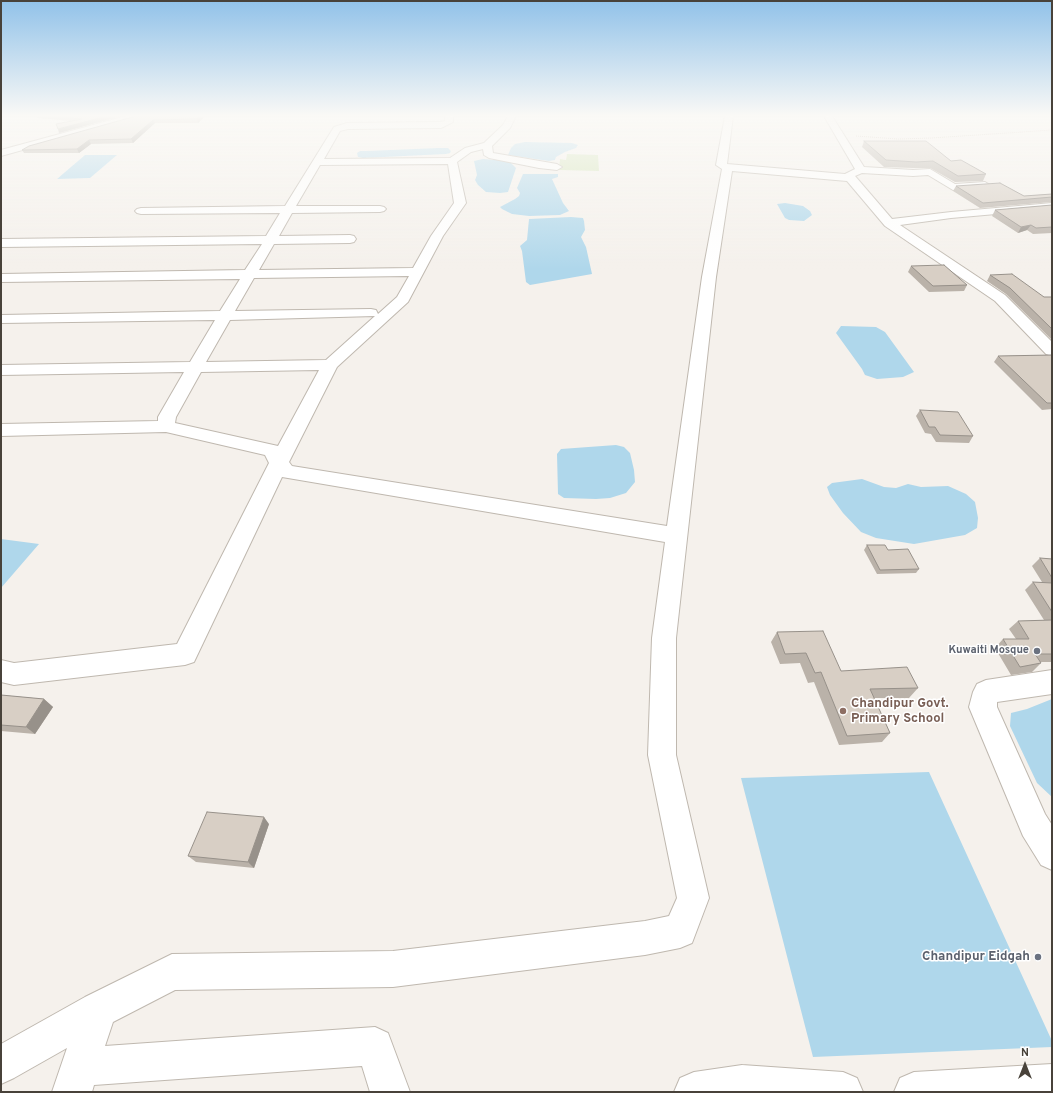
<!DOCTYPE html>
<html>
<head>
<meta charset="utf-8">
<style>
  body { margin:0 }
  #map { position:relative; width:1053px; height:1093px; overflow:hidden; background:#f5f1ec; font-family:Overpass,sans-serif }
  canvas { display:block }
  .frame { position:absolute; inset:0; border:2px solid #48423a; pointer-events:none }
  .north { position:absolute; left:1005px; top:1045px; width:40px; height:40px; -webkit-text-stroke:3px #fff; paint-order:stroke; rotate:0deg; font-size:11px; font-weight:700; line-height:16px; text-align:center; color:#48423a }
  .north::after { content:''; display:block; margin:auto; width:14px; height:18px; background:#48423a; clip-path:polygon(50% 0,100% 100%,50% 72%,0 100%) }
</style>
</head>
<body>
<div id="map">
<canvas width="1053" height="1093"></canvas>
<div class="frame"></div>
<div class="north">N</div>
</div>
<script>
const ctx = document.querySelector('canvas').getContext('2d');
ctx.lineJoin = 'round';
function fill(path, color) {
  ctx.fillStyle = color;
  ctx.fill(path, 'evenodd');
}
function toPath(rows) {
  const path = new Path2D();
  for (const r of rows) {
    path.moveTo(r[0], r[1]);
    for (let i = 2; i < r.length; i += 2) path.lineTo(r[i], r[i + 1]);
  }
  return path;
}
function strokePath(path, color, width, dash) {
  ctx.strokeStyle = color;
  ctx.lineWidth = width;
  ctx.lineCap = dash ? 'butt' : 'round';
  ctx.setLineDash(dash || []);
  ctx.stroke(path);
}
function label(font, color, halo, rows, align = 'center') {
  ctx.font = font + ' Overpass,sans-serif';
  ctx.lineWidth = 3;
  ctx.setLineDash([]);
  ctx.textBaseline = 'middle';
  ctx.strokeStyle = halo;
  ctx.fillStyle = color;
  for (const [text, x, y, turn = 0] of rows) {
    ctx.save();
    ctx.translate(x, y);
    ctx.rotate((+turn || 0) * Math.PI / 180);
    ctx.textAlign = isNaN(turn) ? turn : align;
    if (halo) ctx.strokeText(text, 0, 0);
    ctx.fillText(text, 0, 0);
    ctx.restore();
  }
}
fill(toPath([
  [567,154,598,155,599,171,559,170,560,159,566,160]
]), '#d4e4b9');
fill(toPath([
  [525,142,572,143,578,145,576,148,565,152,556,157,555,160,549,161,508,155,511,148,515,144],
  [438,148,448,148,451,151,450,153,446,154,363,158,358,157,357,153,360,151,367,151],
  [85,155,117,155,90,178,57,179],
  [483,159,509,161,516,168,508,192,500,193,486,192,478,185,475,180,477,175,474,161],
  [523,174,558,174,558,177,552,179,563,203,569,211,560,215,529,216,512,214,502,209,500,207,515,199,519,196,520,193,517,188],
  [785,203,803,206,810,211,812,215,804,221,789,220,785,218,777,204],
  [571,217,583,218,584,221,585,230,581,237,586,247,592,274,530,285,526,282,522,251,520,246,527,240,529,219],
  [841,326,876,327,885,332,914,372,903,377,877,379,865,375,862,369,836,333],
  [616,445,624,447,630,453,634,470,635,482,626,493,610,498,596,499,564,498,558,494,557,454,561,449],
  [862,479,884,487,896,488,908,484,921,487,948,486,966,494,975,502,978,518,977,528,965,535,914,544,876,538,861,532,843,513,830,495,827,487,832,483],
  [1,539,39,544,1,588],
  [1052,699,1052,797,1037,783,1010,726,1011,713,1027,709],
  [929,772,1052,1041,1052,1047,813,1057,741,778]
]), '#afd7eb');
const minor = toPath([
  [126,116,139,116,138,118,1,156,1,150,126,116],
  [445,116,453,116,453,122,441,128,348,129,340,131,324,159,450,158,465,148,484,143,503,125,508,116,516,116,510,128,492,146,493,153,557,164,562,167,557,170,539,168,489,158,484,155,483,149,471,152,457,162,466,203,443,236,408,302,337,367,289,462,292,466,667,526,702,277,722,169,716,165,725,116,733,116,727,164,845,174,855,169,824,116,832,116,864,167,913,170,930,169,955,184,985,182,990,185,985,188,953,190,928,175,913,176,862,173,855,176,892,219,951,212,1052,203,1052,209,951,218,900,225,1005,295,1052,342,1052,356,1046,354,995,301,885,226,847,181,732,171,716,277,676,638,676,755,709,898,692,943,680,948,645,955,393,987,175,990,113,1022,105,1046,375,1027,388,1033,410,1092,370,1092,362,1066,94,1085,92,1092,52,1092,67,1048,14,1078,1,1084,1,1044,85,997,172,954,393,951,645,921,669,916,677,898,648,755,652,638,665,542,282,477,194,662,185,665,14,685,1,682,1,660,14,663,177,644,269,463,265,455,166,432,1,436,1,424,158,421,158,417,184,372,1,375,1,365,190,362,215,320,1,323,1,315,220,311,240,279,1,282,1,274,245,270,262,244,1,247,1,239,266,236,280,213,141,214,137,213,135,211,137,209,141,208,285,206,334,127,347,123,440,122,445,121,445,116],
  [448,164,454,203,431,236,413,268,259,270,274,244,350,243,354,242,356,239,354,236,350,235,279,236,292,213,380,212,384,211,386,209,384,207,380,206,296,206,320,165,448,164],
  [409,276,397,297,378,314,376,310,371,309,235,311,254,278,409,276],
  [375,316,326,360,206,362,230,320,375,316],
  [319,370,278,446,175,423,176,417,201,372,319,370],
  [1052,670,1052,694,997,702,997,707,1045,814,1052,825,1052,870,1041,865,1023,836,969,707,973,692,977,684,986,680,1052,670],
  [1052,1064,1052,1092,894,1092,900,1078,914,1072,1052,1064],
  [742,1065,843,1072,857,1078,863,1092,674,1092,680,1078,694,1072,742,1065]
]);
strokePath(minor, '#bfb8af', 2);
strokePath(toPath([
  [856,136,898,139,932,138,1052,130]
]), '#c0b3a2', 1, [1, 1]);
fill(minor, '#fff');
fill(toPath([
  [37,116,121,116,59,133,71,121,38,118],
  [136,116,205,116,198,123,155,123,133,143,91,144,79,153,24,153,22,150],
  [864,141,951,161,986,174,983,181,955,182,930,168,913,168,884,167,862,147],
  [956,186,1024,196,1052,194,1052,202,980,208,953,191],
  [1052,205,1052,233,1033,234,1027,230,1018,233,992,216,995,210],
  [911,266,967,285,964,291,929,292,908,272],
  [990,275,1044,297,1052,297,1052,340,1006,294,987,281],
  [1052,355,1052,409,1042,410,994,362,998,356],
  [920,410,973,436,969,443,936,442,931,434,925,433,916,416],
  [867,545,888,550,919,569,916,573,877,574,864,550],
  [1040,558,1052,559,1052,662,1040,662,1041,663,1032,672,1011,675,995,648,1003,639,1016,639,1009,629,1018,621,1044,620,1025,590,1033,582,1042,582,1032,566],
  [777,632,841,671,918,688,909,698,874,698,890,733,882,742,839,745,814,682,808,683,800,663,780,664,771,642],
  [1,695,44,699,53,707,35,734,1,731],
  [269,824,254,868,196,862,188,856]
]), '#bab2a9');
fill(toPath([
  [107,116,121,116,59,133,58,129],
  [200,116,205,116,198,123,197,119],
  [153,120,155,123,133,143,131,139],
  [89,140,91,144,79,153,77,149],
  [1031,225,1027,230,1018,233,1021,227],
  [44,699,53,707,35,734,26,727],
  [264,817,269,824,254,868,248,862]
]), '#97918a');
const building = toPath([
  [48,116,107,116,58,129,56,124,82,119,48,116],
  [136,116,200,116,197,119,153,120,131,139,89,140,77,149,22,150,29,146,136,116],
  [864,141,926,141,951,161,961,160,986,174,958,176,933,161,916,162,886,160,864,141],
  [1000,183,1024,196,1052,194,1052,197,983,203,956,186,1000,183],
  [1052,205,1052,227,1036,228,1031,225,1021,227,995,210,1052,205],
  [944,265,967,285,933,286,911,266,944,265],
  [1012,274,1044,297,1052,297,1052,329,1010,288,990,275,1012,274],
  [1052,355,1052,403,1047,403,998,356,1052,355],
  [920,410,958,412,973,436,940,435,935,427,929,427,920,410],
  [867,545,885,545,888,550,908,549,919,569,880,570,867,545],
  [1040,558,1052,559,1052,578,1040,558],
  [1033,582,1052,583,1052,612,1033,582],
  [1052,620,1052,654,1035,654,1041,663,1020,667,1003,639,1029,639,1018,621,1052,620],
  [823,631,841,671,907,667,918,688,870,689,890,733,847,736,821,672,815,673,806,653,785,654,777,632,823,631],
  [1,695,44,699,26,727,1,725,1,695],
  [207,812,264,817,248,862,188,856,207,812]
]);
fill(building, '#d8cfc5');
strokePath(building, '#97918a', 1);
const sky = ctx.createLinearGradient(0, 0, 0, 269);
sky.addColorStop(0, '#91c2e9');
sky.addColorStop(0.43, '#faf9f6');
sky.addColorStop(1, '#faf9f600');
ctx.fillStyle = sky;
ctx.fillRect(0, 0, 1053, 269);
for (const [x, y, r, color] of [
  [1037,651,4,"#6b7280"],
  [843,711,4,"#8d6e63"],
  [1038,957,4,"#6b7280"]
]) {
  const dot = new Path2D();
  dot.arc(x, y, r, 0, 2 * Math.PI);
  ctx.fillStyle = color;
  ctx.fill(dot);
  strokePath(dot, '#fff', 1.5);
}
label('bold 11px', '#5b616d', '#fff', [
  ["Kuwaiti Mosque",1029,651]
], 'right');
label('bold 13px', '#785e54', '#fff', [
  ["Chandipur Govt.",851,704],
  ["Primary School",851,719]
], 'left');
label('bold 13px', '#5b616d', '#fff', [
  ["Chandipur Eidgah",1030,957]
], 'right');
</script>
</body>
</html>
